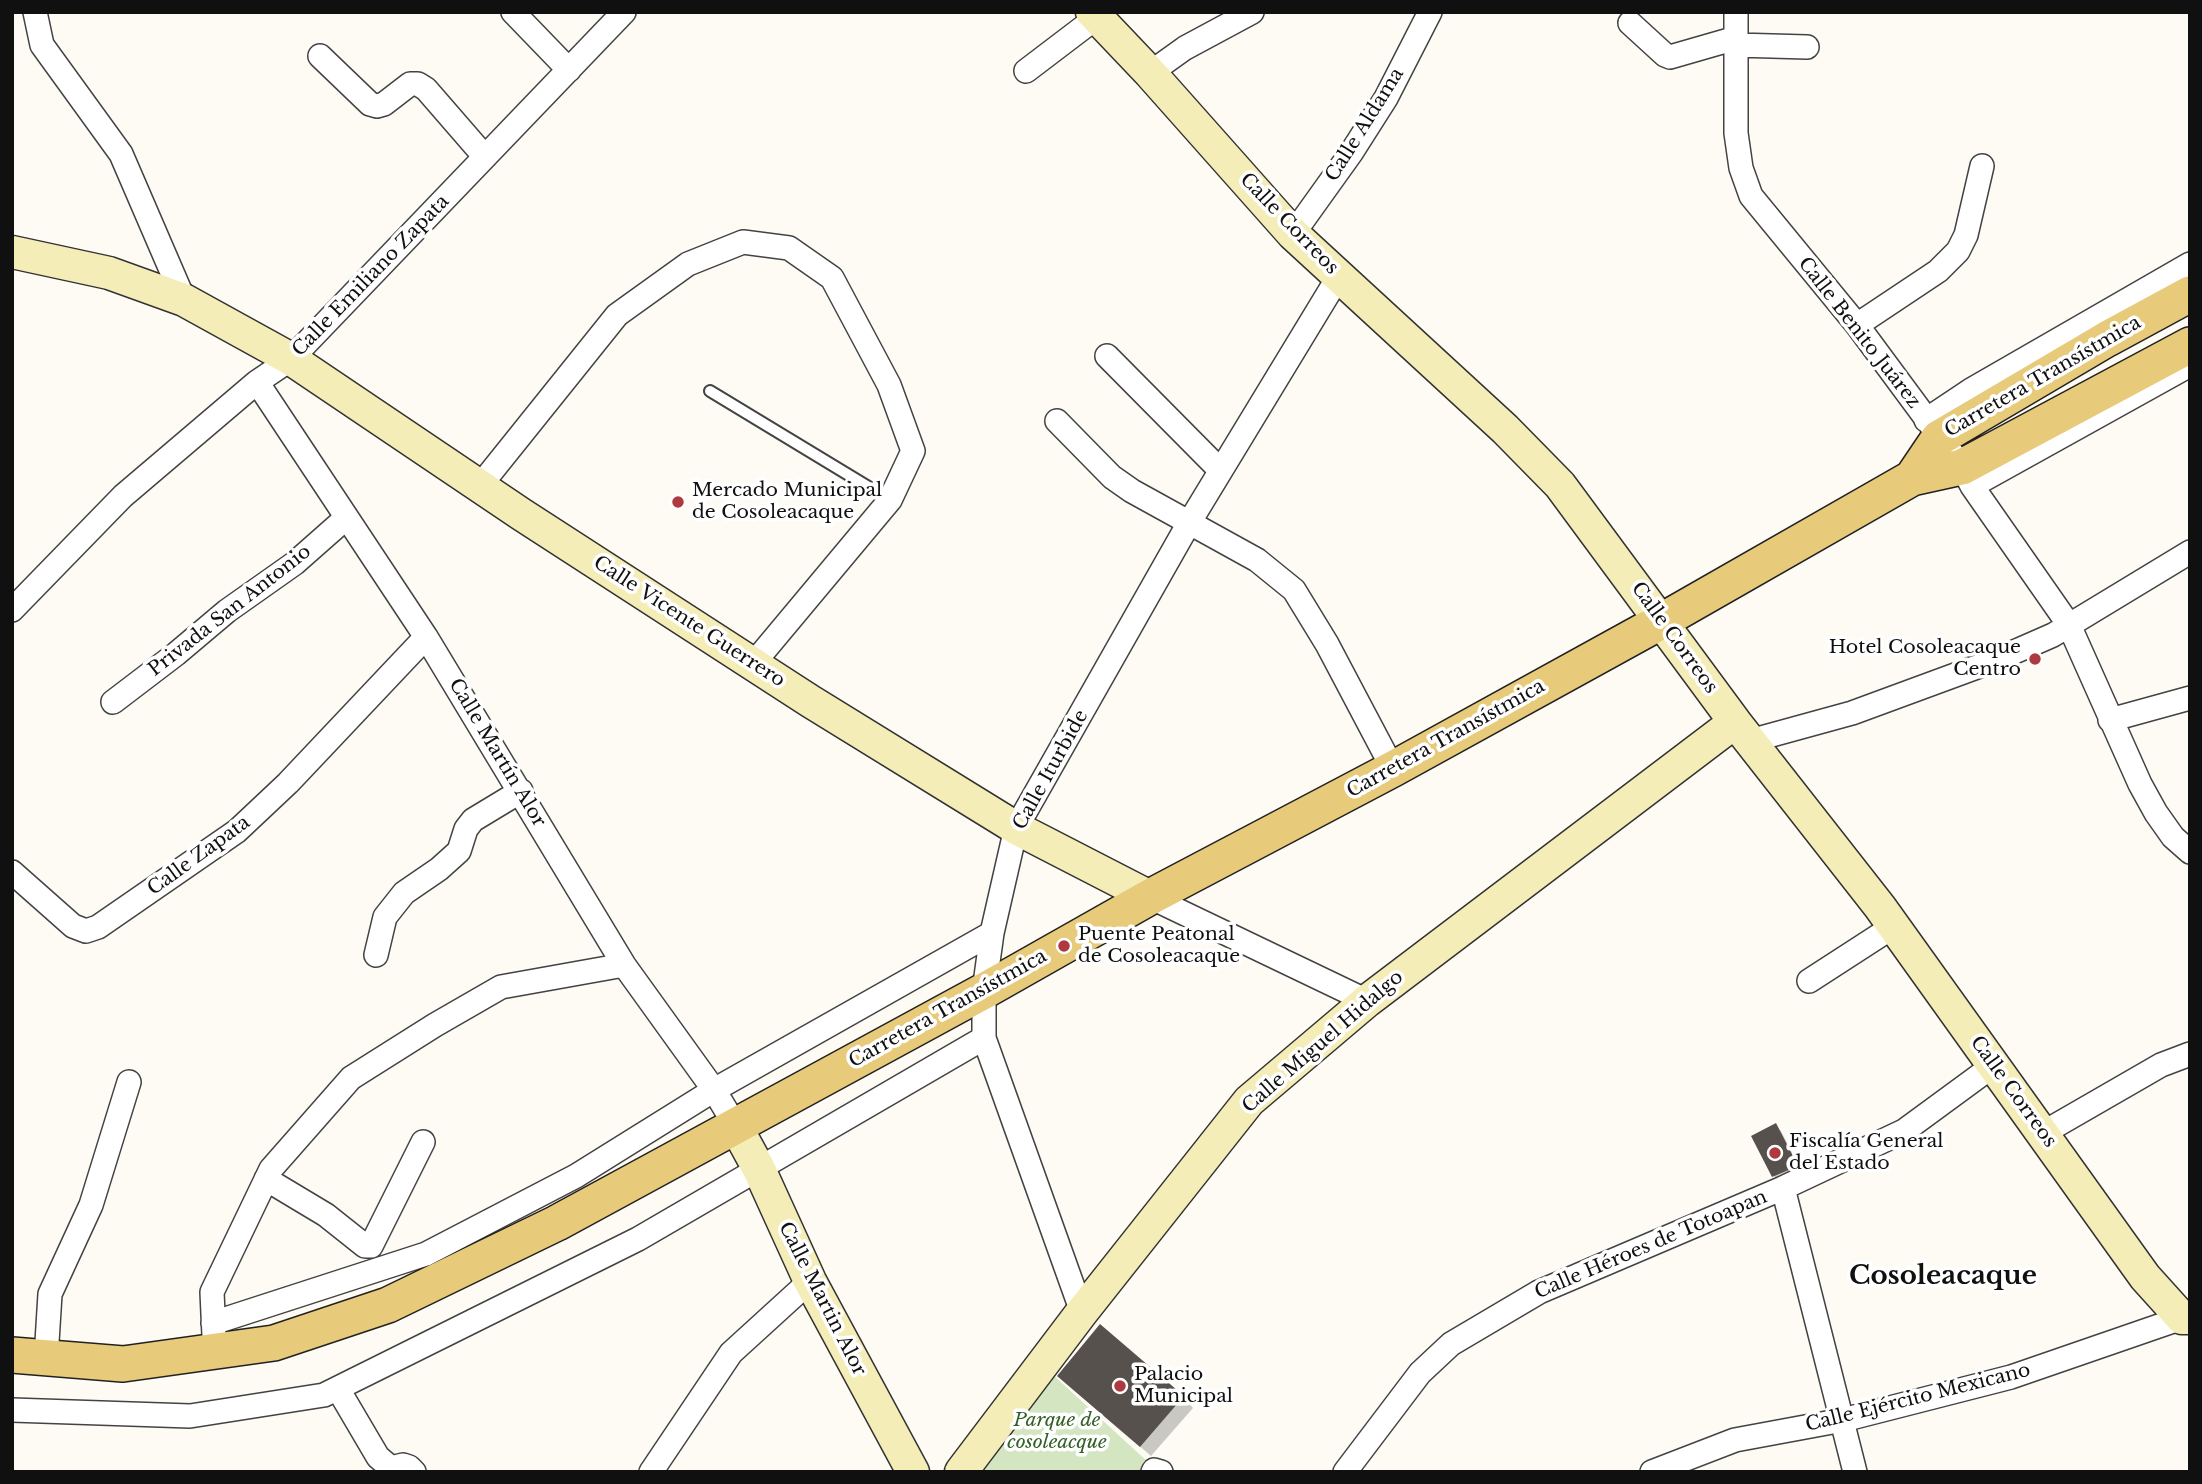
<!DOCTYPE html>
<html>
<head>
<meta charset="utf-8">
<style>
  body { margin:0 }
  #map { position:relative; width:2202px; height:1484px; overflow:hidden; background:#fdfbf4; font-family:"Libre Baskerville",serif }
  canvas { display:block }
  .frame { position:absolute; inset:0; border:14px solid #101010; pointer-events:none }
</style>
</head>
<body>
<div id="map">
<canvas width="2202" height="1484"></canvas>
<div class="frame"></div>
</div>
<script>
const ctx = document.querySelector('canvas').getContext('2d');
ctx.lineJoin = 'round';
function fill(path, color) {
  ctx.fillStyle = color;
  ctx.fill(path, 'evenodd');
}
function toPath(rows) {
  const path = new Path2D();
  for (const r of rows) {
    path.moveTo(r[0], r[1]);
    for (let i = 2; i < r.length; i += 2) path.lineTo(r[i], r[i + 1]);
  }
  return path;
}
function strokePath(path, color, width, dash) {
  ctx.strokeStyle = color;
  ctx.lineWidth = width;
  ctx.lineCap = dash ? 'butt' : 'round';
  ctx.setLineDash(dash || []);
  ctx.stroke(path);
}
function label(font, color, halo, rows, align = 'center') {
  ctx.font = font + ' "Libre Baskerville",serif';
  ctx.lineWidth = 7;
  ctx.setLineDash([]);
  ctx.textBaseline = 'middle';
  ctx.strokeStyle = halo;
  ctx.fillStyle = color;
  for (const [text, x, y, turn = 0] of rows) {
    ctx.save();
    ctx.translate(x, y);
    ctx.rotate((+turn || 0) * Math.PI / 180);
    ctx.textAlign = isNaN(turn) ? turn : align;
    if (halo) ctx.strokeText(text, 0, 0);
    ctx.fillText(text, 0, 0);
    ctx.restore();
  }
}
fill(toPath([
  [1052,1374,1148,1462,1139,1472,975,1472]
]), '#d4e5c1');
fill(toPath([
  [1776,1126,1781,1131,1801,1171,1779,1181,1774,1176,1754,1137],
  [1070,1386,1183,1397,1193,1408,1151,1456]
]), '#0003');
fill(toPath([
  [1776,1123,1798,1166,1772,1177,1751,1136],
  [1100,1324,1184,1396,1140,1447,1057,1376]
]), '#57514d');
const lane = toPath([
  [710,391,890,500]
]);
const street = toPath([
  [35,12,42,45,121,154,184,300],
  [513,12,569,70],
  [1736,12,1736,133,1741,168,1751,196,1857,325,1962,467,1972,486,2069,625,2140,784,2156,813,2173,837,2190,852],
  [1630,23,1665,55,1670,57,1736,38],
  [1736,45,1807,47],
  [320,56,370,104,377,106,384,104,410,84,418,84,426,89,485,157],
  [1026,71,1097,17],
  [1150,73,1185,48,1252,12],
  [1293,234,1351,153,1386,98,1430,12],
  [1857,325,1938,271,1958,251,1966,235,1982,166],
  [1107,356,1220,470],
  [257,382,426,637,624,965,714,1090,735,1125],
  [1926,420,1971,390,2190,264],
  [1057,421,1112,477,1132,491,1257,560,1294,590,1327,644,1393,769],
  [1972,486,2190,365],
  [479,487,617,315,688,264,743,242,789,248,832,278,889,385,913,451,890,500,753,664],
  [12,610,123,496,257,382,291,359,624,12],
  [113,702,176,654,227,611,295,563,346,518],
  [2110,720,2190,698],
  [1750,741,1852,713,1996,660,2053,635,2190,552],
  [12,872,73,926,86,931,98,927,237,831,288,783,426,637],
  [1150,897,1367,1001],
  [376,955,385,917,404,893,439,869,459,851,466,829,473,820,521,791],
  [1809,981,1894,926],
  [2043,1133,2161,1065,2190,1054],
  [266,1179,326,1215,365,1246,371,1246,423,1142],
  [1783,1188,1855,1472],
  [1082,1312,984,1038,984,991,992,933,1016,828,1189,523,1339,276],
  [213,1323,426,1254,576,1176,714,1090,992,933],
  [214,1336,212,1292,271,1169,351,1078,435,1025,501,987,624,965],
  [46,1358,50,1294,91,1205,129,1082],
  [338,1389,378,1457,391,1468,403,1465,409,1467,414,1472],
  [12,1410,190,1416,324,1395,638,1239,984,1038],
  [651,1472,731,1353,810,1281],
  [1153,1472,1154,1470,1161,1472],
  [1345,1472,1420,1373,1451,1344,1539,1292,1783,1188,1904,1131,1994,1065],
  [1652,1472,1735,1440,1843,1420,2011,1377,2182,1318]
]);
const secondary = toPath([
  [1092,12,1150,73,1293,234,1505,429,1560,485,1735,722,1880,907,2145,1277,2182,1318,2190,1318],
  [12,252,109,273,184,300,291,359,521,514,810,701,1016,828,1150,897],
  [735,1125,759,1169,810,1281,913,1472],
  [961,1472,1082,1312,1249,1101,1367,1001,1735,722]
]);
const primary = toPath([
  [1912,478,1939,438,2107,339,2190,294],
  [12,1355,123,1364,274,1343,388,1305,557,1223,984,991,1150,897,1393,769,1660,622,1912,478,1962,467,2190,345]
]);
strokePath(lane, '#434343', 14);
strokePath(street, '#434343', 26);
strokePath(secondary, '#323232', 35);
strokePath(primary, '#212121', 38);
strokePath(lane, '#fff', 10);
strokePath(street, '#fff', 23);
strokePath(secondary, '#f5edb7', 32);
strokePath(primary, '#e7cb7a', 35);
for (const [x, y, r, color] of [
  [678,502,7,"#af3940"],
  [2035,659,7,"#af3940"],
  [1064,946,7,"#af3940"],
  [1775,1153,7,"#af3940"],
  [1120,1386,7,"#af3940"]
]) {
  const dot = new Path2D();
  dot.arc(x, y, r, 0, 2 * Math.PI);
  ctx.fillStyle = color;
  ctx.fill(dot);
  strokePath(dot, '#fff', 2.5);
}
label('19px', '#101010', '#fff', [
  ["Calle Aldama",1365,125,-58],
  ["Calle Correos",1289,224,46],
  ["Calle Emiliano Zapata",371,276,-46],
  ["Calle Benito Juárez",1859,333,52],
  ["Carretera Transístmica",2043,377,-30],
  ["Privada San Antonio",230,611,-38],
  ["Calle Vicente Guerrero",689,622,33],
  ["Calle Correos",1674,638,54],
  ["Carretera Transístmica",1446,739,-29],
  ["Calle Martín Alor",497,753,59],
  ["Calle Iturbide",1051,770,-61],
  ["Calle Zapata",199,856,-36],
  ["Carretera Transístmica",948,1009,-29],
  ["Calle Miguel Hidalgo",1323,1042,-41],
  ["Calle Correos",2013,1092,54],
  ["Calle Héroes de Totoapan",1651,1245,-23],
  ["Calle Martin Alor",822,1299,63],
  ["Calle Ejército Mexicano",1918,1398,-14]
]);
label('19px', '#101010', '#fff', [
  ["Mercado Municipal",692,491],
  ["de Cosoleacaque",692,513],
  ["Hotel Cosoleacaque",2021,648,"right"],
  ["Centro",2021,670,"right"],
  ["Puente Peatonal",1078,935],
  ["de Cosoleacaque",1078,957],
  ["Fiscalía General",1789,1142],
  ["del Estado",1789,1164],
  ["Palacio",1134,1375],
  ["Municipal",1134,1397]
], 'left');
label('italic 19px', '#346027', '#fff', [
  ["Parque de",1057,1421],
  ["cosoleacque",1057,1443]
]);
label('bold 26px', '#101010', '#fff', [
  ["Cosoleacaque",1943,1277]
]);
</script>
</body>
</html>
